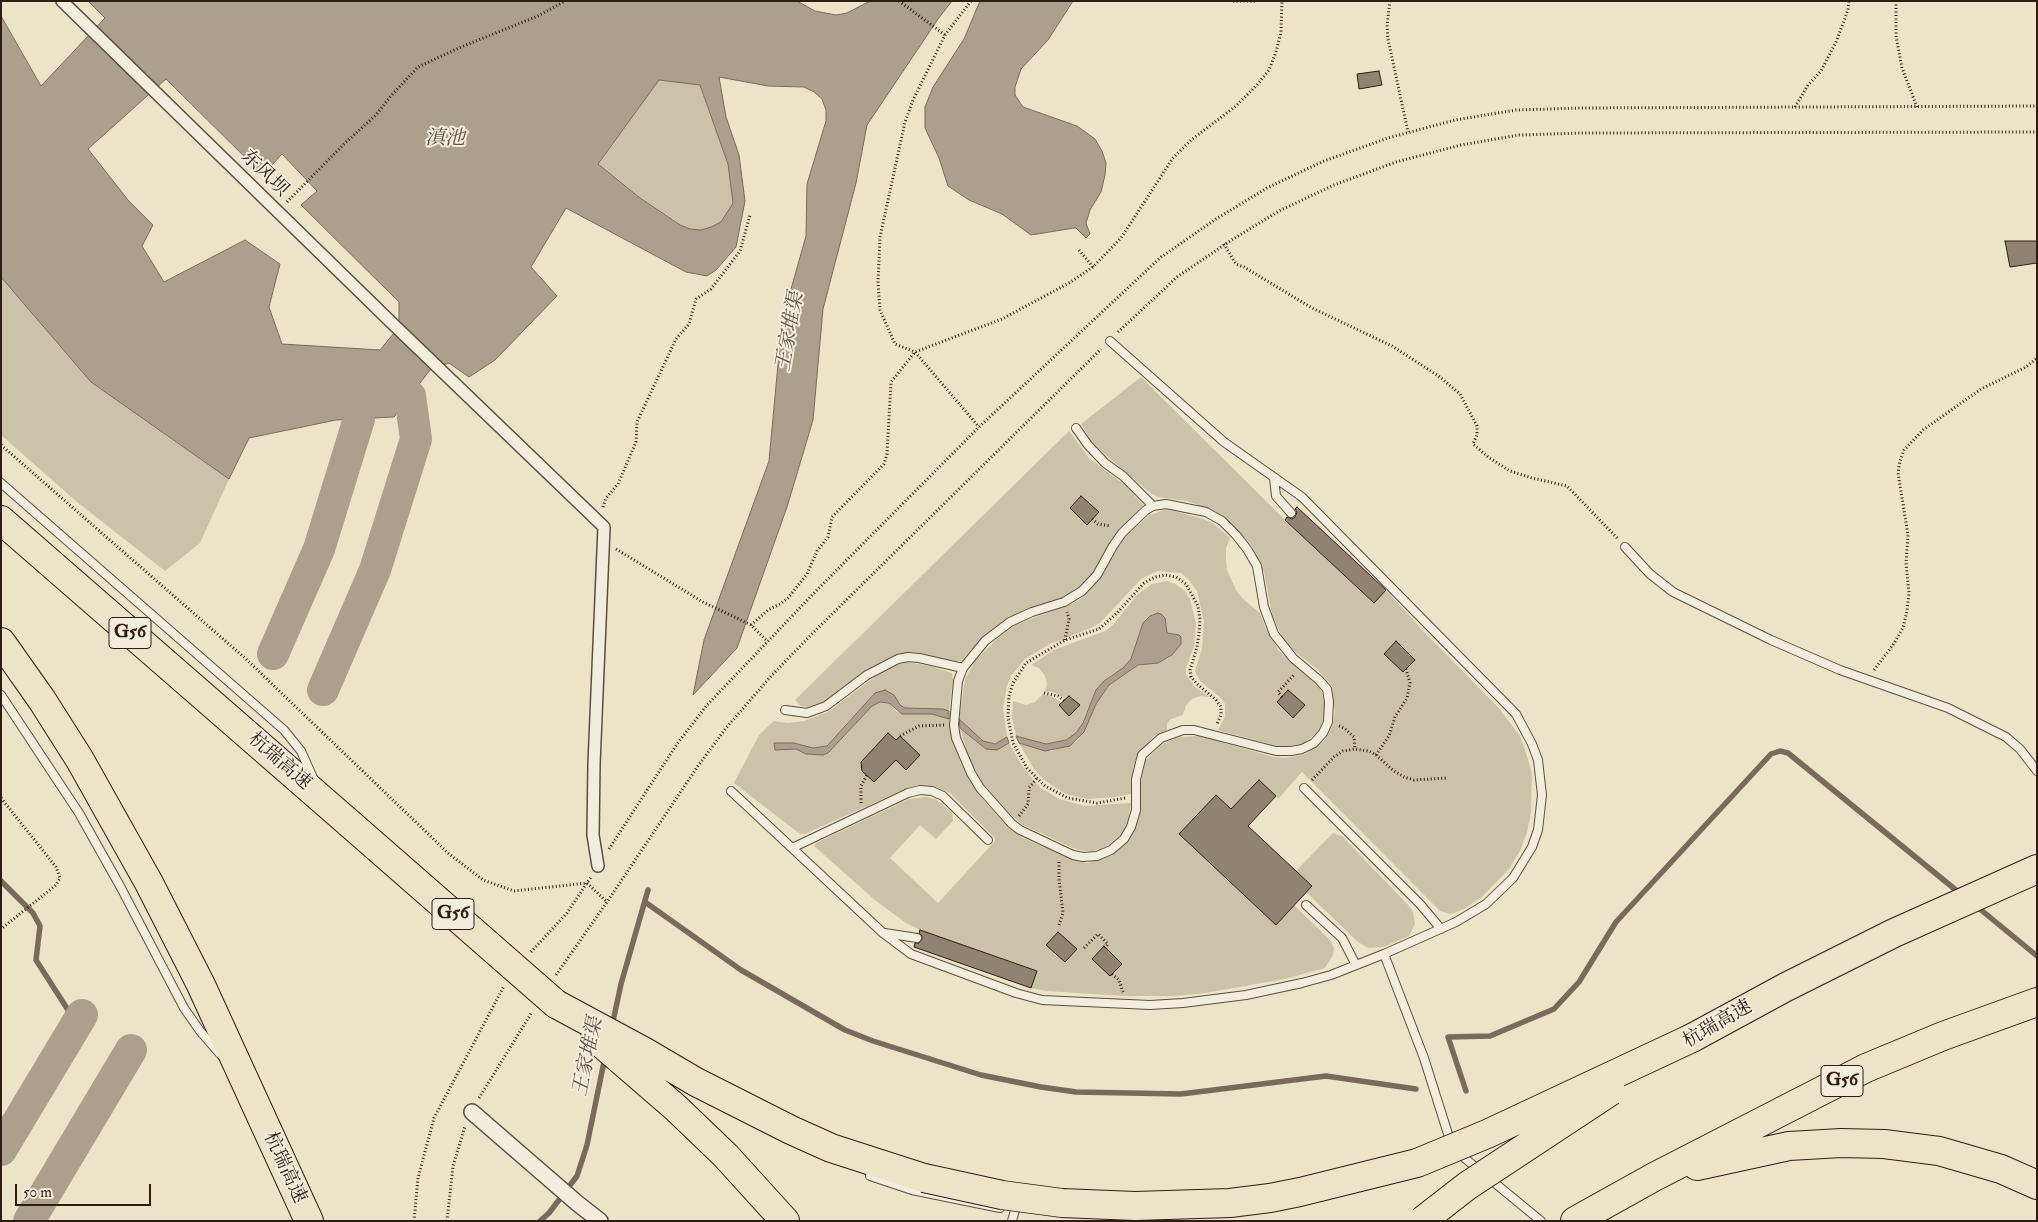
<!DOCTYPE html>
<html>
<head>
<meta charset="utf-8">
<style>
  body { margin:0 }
  #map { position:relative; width:2038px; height:1222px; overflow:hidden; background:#ebe4c9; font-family:"IM FELL Double Pica",serif }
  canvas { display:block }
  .frame { position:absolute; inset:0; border:2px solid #2e1b12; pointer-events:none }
  .scale { position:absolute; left:15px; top:1184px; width:136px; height:22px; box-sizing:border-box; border:2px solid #2e1b12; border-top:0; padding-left:6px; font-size:15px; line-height:18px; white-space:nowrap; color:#2e1b12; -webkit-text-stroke:4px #f2eddc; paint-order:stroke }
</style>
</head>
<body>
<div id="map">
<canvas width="2038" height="1222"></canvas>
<div class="frame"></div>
<div class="scale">50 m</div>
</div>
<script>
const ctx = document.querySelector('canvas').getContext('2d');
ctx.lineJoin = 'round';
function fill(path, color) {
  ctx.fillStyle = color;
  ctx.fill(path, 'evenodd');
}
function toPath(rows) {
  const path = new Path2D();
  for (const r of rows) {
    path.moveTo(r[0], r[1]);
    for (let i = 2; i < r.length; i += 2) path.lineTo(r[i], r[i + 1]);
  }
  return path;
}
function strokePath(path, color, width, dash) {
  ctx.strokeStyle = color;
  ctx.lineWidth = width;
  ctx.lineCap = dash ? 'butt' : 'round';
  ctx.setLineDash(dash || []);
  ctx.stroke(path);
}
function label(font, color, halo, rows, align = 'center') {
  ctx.font = font + ' "IM FELL Double Pica","Noto Serif SC",serif';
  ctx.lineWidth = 4;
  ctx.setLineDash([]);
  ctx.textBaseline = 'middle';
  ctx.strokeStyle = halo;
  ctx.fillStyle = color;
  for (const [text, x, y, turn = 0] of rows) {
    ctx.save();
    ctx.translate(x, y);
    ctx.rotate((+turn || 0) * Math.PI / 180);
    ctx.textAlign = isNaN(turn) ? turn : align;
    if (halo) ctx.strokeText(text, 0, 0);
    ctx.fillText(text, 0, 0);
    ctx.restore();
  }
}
fill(toPath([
  [659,80,700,85,728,164,733,203,721,222,711,227,701,230,690,229,680,225,640,198,598,164],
  [1,277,92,382,229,479,200,543,165,571,77,502,1,435],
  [1141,377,1285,520,1373,603,1386,590,1426,634,1498,707,1520,736,1527,756,1532,774,1531,812,1527,832,1520,851,1509,869,1482,897,1464,909,1451,914,1440,911,1302,772,1278,799,1276,796,1231,809,1179,835,1276,924,1294,905,1331,941,1334,949,1333,955,1325,968,1285,979,1205,993,1174,996,1123,996,1046,991,1031,988,1037,971,920,930,906,923,875,900,814,846,816,843,909,799,926,797,935,799,952,812,953,821,936,839,920,825,890,858,938,903,995,841,995,838,950,793,933,786,918,785,907,788,805,834,800,834,734,783,759,735,774,721,787,723,804,721,828,712,880,673,900,664,908,662,930,666,952,673,953,680,949,711,928,708,905,708,900,705,894,695,880,691,875,693,827,746,813,748,800,744,791,749,796,749,806,754,823,755,828,753,872,706,880,702,889,703,897,712,932,714,949,719,952,739,961,764,984,801,1009,828,1023,838,1077,861,1088,863,1110,856,1129,841,1138,820,1141,782,1145,761,1160,746,1169,741,1179,737,1200,736,1273,757,1285,758,1306,754,1325,740,1333,724,1335,713,1332,686,1317,669,1293,650,1283,639,1272,615,1264,572,1252,546,1231,523,1215,511,1187,501,1158,497,1149,492,1102,452,1092,442,1081,424],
  [1069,431,1089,458,1126,486,1143,505,1112,539,1090,578,1073,592,1063,598,1031,608,1003,621,982,638,961,661,952,661,917,653,896,655,868,669,833,697,824,702,807,707,801,706,795,700],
  [1167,509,1203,519,1214,524,1230,538,1226,548,1226,559,1227,570,1236,590,1243,599,1260,613,1265,627,1279,651,1320,688,1325,705,1325,715,1319,731,1304,743,1288,746,1277,746,1218,730,1225,716,1225,704,1221,698,1200,681,1195,671,1202,648,1204,621,1197,591,1189,580,1181,573,1157,571,1141,579,1100,623,1093,627,1050,644,1025,659,1011,676,1007,686,1003,708,1007,737,995,744,983,741,959,719,965,679,975,661,998,638,1015,625,1076,602,1085,595,1100,579,1110,559,1127,534,1150,515],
  [1167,581,1175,584,1185,591,1190,599,1196,624,1194,646,1186,669,1186,675,1194,686,1209,697,1201,696,1192,699,1186,705,1183,715,1171,719,1167,724,1167,730,1154,736,1142,749,1133,767,1131,794,1115,797,1088,799,1066,794,1044,780,1034,769,1019,743,1045,751,1052,751,1076,742,1084,732,1096,704,1109,685,1138,665,1158,663,1169,658,1181,640,1181,637,1179,635,1167,633,1165,618,1161,614,1153,614,1146,619,1140,631,1131,659,1123,668,1104,681,1096,690,1080,728,1072,738,1066,740,1046,744,1016,736,1012,718,1013,701,1026,705,1035,702,1043,694,1055,698,1062,703,1060,706,1070,715,1079,705,1070,696,1066,699,1056,693,1045,691,1047,684,1045,676,1039,668,1031,665,1054,650,1105,631,1113,625,1137,595,1152,584],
  [960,728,986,749,1003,747,1009,743,1021,764,1034,781,1041,788,1059,799,1085,806,1131,803,1127,826,1121,835,1104,848,1094,851,1083,851,1073,848,1021,824,998,803,982,782,970,761],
  [1333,833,1342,836,1408,905,1413,912,1415,924,1409,936,1383,947,1368,948,1358,942,1306,892,1312,885,1296,871]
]), '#cbc2aa');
const water = toPath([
  [88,1,797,1,815,11,836,15,847,13,870,1,952,1,938,19,867,125,856,183,823,309,813,420,787,507,737,648,693,695,704,640,769,461,782,321,806,236,807,184,826,121,826,110,822,99,814,92,804,87,768,86,719,77,726,117,739,155,745,201,736,247,716,270,707,276,686,272,566,208,531,267,557,296,495,360,469,377,449,363,430,370,394,417,336,420,249,438,229,479,91,382,1,277,1,16,41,86,105,18,88,1],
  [166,79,263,175,282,154,317,191,301,205,399,302,399,320,394,333,380,350,282,344,269,307,280,264,245,240,164,282,142,246,153,225,128,200,88,149,166,79],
  [659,80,700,85,728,164,733,203,721,222,711,227,701,230,690,229,680,225,640,198,598,164,659,80],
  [980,1,1073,1,1048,40,1021,69,1015,87,1015,95,1023,107,1077,126,1095,139,1102,151,1106,163,1105,175,1101,192,1090,210,1086,223,1090,234,1086,238,1076,228,1074,228,1031,235,1002,214,969,200,948,186,939,158,925,128,925,107,933,87,964,39,980,1],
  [1158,613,1161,614,1165,618,1167,633,1179,635,1181,637,1181,644,1172,655,1158,663,1138,665,1109,685,1096,704,1084,732,1070,746,1045,751,1019,743,1016,736,1046,744,1066,740,1076,733,1083,723,1096,690,1104,681,1123,668,1131,659,1143,623,1150,616,1158,613],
  [885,690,894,695,900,705,905,708,943,709,949,711,949,719,932,714,902,714,889,703,880,702,872,706,828,753,823,755,806,754,796,749,775,750,774,743,794,743,813,748,827,746,875,693,885,690],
  [959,719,983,741,995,744,1007,737,1009,743,997,750,986,749,960,728,959,719]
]);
fill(water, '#aba08b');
strokePath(water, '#796b5b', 1);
strokePath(toPath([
  [1,881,33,913,40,926,36,960,77,1024],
  [645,902,741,970,845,1030,873,1041,981,1075,1041,1087,1076,1092,1181,1094,1326,1076,1416,1089],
  [1975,905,2037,956],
  [612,1026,621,984,648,890],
  [1466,1091,1448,1037,1490,1036,1554,1009,1579,982,1616,922,1771,754,1780,751,1788,753,1962,895],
  [540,1221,549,1213,577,1176,587,1145,605,1057]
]), '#796b5b', 5.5);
strokePath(toPath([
  [273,654,319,549,359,419],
  [323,690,375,570,416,439,410,396],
  [1,1150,82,1015],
  [29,1221,131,1050]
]), '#aba08b', 32);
const building = toPath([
  [1379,71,1382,85,1359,89,1357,74,1379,71],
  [2005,241,2037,241,2037,263,2010,267,2005,241],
  [1081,496,1099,512,1087,525,1070,508,1081,496],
  [1297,507,1386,590,1374,603,1285,520,1287,517,1292,519,1295,517,1297,512,1295,509,1297,507],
  [1396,641,1415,660,1403,672,1384,654,1396,641],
  [1288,690,1305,705,1293,718,1277,702,1288,690],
  [1069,696,1080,705,1069,716,1059,705,1069,696],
  [888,733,896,740,900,736,920,755,906,770,896,760,874,782,862,771,861,762,888,733],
  [1259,780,1276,796,1248,826,1312,886,1276,925,1179,834,1216,795,1231,809,1259,780],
  [920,930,1037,971,1031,988,914,947,915,943,919,943,922,939,922,936,919,933,920,930],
  [1058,932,1077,949,1065,962,1046,945,1058,932],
  [1104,946,1122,964,1110,976,1092,959,1104,946]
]);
fill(building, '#908471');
strokePath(building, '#2e1b12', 1);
const service = toPath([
  [1076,428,1088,445,1105,463,1123,476,1153,506],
  [1274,478,1276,496,1291,513],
  [1,483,284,730,301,751,314,780],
  [1166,504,1206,512,1222,521,1236,535,1247,549,1257,566,1264,607,1274,634,1293,658,1319,680,1327,689,1329,702,1328,722,1323,733,1314,743,1302,749,1291,751,1276,751,1194,730,1183,730,1161,738,1142,755,1136,779,1136,810,1131,827,1124,839,1111,850,1097,856,1083,857,1073,855,1020,830,1012,824,980,788,971,773,956,738,954,725,958,681,963,668,985,641,1010,622,1032,612,1064,602,1082,591,1097,575,1113,546,1122,533,1146,510,1153,506,1166,504],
  [1625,547,1650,574,1673,592,1771,640,1840,670,1948,708,2006,737,2020,749,2037,771],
  [1,695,79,813,120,886,184,1008,200,1031,221,1055],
  [785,710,807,713,826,706,867,675,898,659,908,657,919,658,963,668],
  [1304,788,1420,904,1441,929],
  [731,791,883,933,911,954,1016,993,1042,1000,1150,1005,1183,1003,1246,995,1302,983,1331,975,1384,954,1456,922,1486,904,1513,878,1532,847,1538,830,1542,795,1538,760,1532,744,1516,714,1302,497,1224,442,1110,341],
  [792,848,908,793,920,790,932,791,943,796,988,840],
  [1306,905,1342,938,1356,965],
  [885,933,917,938],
  [1384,954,1424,1058,1448,1134,1462,1156,1541,1221],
  [870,1176,912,1190,1000,1208],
  [1012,1221,1015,1210]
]);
const pedestrian = toPath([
  [62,1,396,327,604,527,594,764,593,835,598,866]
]);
const minor = toPath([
  [472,1112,577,1203,600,1221]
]);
const motorway = toPath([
  [1,520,349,823],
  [1,642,42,700,80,760,149,883,201,985,309,1221],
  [556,1004,645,1052,696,1082,791,1130,831,1148,924,1178],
  [595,1038,676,1108,726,1156,785,1221],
  [1692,1038,1786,987,1894,933,2037,869],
  [1697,1166,1789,1146,1841,1143,1884,1144,1939,1151,2001,1169,2037,1185],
  [1575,1221,1654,1177,1866,1068,1943,1036,2037,1002]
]);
strokePath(service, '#5d4d40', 10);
strokePath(pedestrian, '#5d4d40', 14);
strokePath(minor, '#5d4d40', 18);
strokePath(motorway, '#2e1b12', 30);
strokePath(toPath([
  [899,1,945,35],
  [971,1,945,35,913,100,905,122,880,237,878,283,880,310,895,344,915,352,979,427],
  [1233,1,1256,1],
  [1390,1,1387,25,1388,39,1408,132],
  [1896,1,1896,36,1902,68,1917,107],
  [1795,107,1808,85,1821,71,1836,42,1848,10,1849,1],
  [287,202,345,143,376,115,390,97,418,67,461,47,538,16,565,1],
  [1224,244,1236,264,1244,267,1312,308,1392,346,1440,377,1460,394,1477,426,1477,435,1473,444,1488,457,1510,471,1532,478,1567,486,1618,539],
  [1079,250,1093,267],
  [1118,332,1177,277,1230,241,1279,211,1334,185,1396,162,1461,145,1519,135,1582,133,2037,132],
  [1,445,246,659,448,853,483,880,514,891,587,883,607,902],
  [603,507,606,498,618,484,636,442,637,422,676,339,689,324,696,299,711,289,740,251,750,215],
  [1092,519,1098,524,1111,526],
  [616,549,703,602,751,625,767,641],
  [751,625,768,610,780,604,788,598,807,574,817,551,828,537,832,517,884,464,887,454,891,382,915,352,1002,319,1069,283,1093,267,1121,238,1173,158,1191,140,1236,106,1257,85,1269,70,1276,52,1281,32,1282,1],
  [1065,640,1069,619,1067,612],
  [1874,670,1893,645,1903,628,1907,611,1909,593,1906,563,1908,535,1898,473,1900,461,1904,450,1923,430,1981,389,2026,367,2037,358],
  [1044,693,1058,696,1065,701],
  [1282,697,1278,692,1294,675],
  [1339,726,1344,728,1354,737,1355,749],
  [900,736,919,726,944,725],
  [1376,755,1389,736,1395,717,1407,698,1410,683,1406,669],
  [1312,780,1334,757,1343,751,1355,749,1369,751,1376,755,1394,771,1404,777,1414,780,1447,778],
  [1,798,56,867,60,878,56,885,1,929],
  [1125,798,1097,803,1068,798,1045,786,1027,768,1013,743,1008,718,1009,696,1013,683,1026,663,1065,640,1099,629,1117,613,1144,583,1155,577,1165,575,1176,577,1186,584,1198,606,1200,619,1199,634,1197,647,1190,670,1191,677,1196,683,1216,700,1221,707,1221,715,1217,724],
  [861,803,861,786,867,775],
  [1019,816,1028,804,1029,788,1037,778],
  [609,849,677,744,707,705,815,592,979,427,1161,257,1216,219,1267,188,1324,161,1388,138,1455,120,1516,110,1581,108,2037,106],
  [1059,925,1063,913,1059,879,1059,860],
  [1084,948,1098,934,1108,944,1105,948],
  [531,952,567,913,591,877],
  [1112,974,1119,980,1123,992],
  [556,975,607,902,698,766,726,728,772,675,818,628,1101,349],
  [479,1098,532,1012],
  [414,1221,418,1178,434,1118,504,986],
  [447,1221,453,1166,465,1126]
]), '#2e1b12', 3, [1, 2.5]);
strokePath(service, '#f2eddc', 8);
strokePath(pedestrian, '#f2eddc', 11);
strokePath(minor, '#f2eddc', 15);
strokePath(motorway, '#ebe4c9', 28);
const motorwayBridge = toPath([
  [349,823,556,1004],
  [924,1178,1002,1195,1062,1203,1135,1206,1230,1203,1270,1198,1300,1192,1417,1163,1487,1134,1692,1038],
  [1422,1221,1467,1186,1611,1091]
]);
strokePath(motorwayBridge, '#2e1b12', 30, []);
strokePath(motorwayBridge, '#ebe4c9', 28);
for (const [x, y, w] of [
  [130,633,42],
  [453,914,42],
  [1842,1081,42]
]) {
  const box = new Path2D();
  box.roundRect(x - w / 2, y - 15.5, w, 31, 4);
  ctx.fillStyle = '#f2eddc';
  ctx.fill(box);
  strokePath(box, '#2e1b12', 1);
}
label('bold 18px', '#2e1b12', null, [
  ["G56",130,633],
  ["G56",453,914],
  ["G56",1842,1081]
]);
label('19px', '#2e1b12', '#f2eddc', [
  ["东风坝",264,174,44],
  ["杭瑞高速",279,762,41],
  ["杭瑞高速",1718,1025,-30],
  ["杭瑞高速",284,1168,65]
]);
label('italic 20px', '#605042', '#f2eddc', [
  ["滇池",445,140],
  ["王家堆渠",791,332,-80],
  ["王家堆渠",589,1057,-78]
]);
</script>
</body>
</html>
